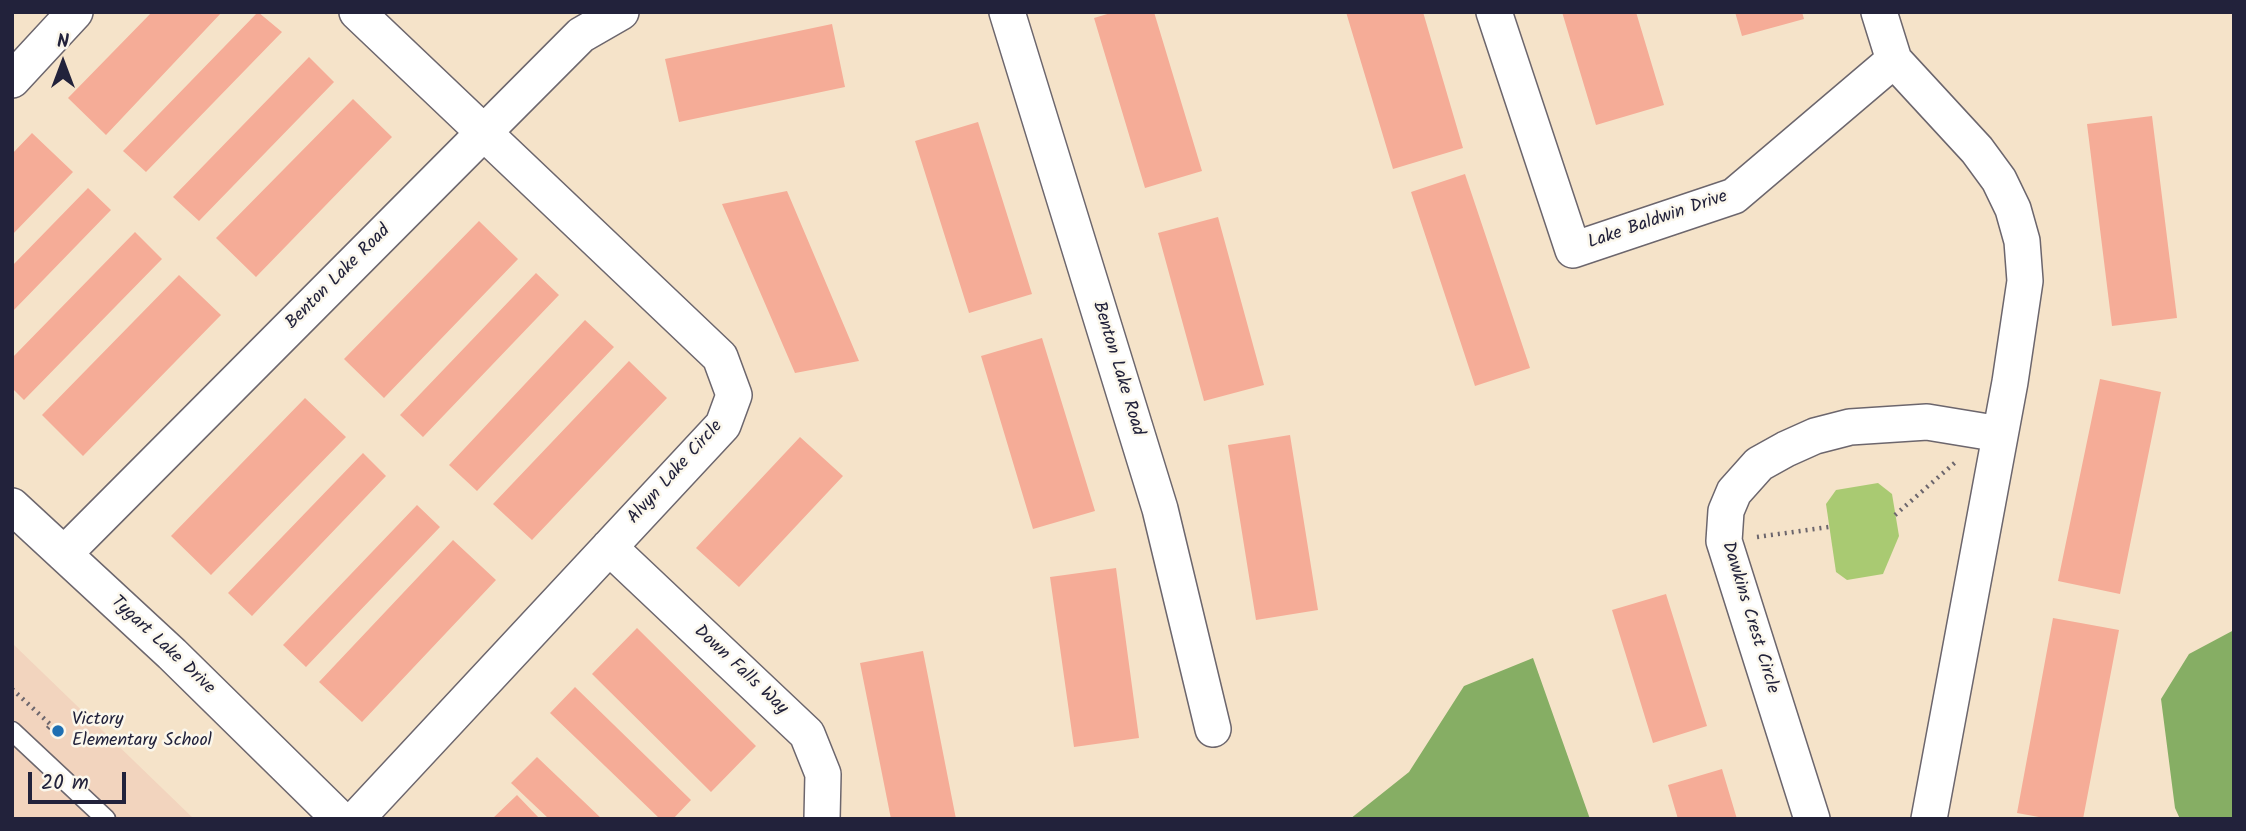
<!DOCTYPE html>
<html>
<head>
<meta charset="utf-8">
<style>
  body { margin:0 }
  #map { position:relative; width:2246px; height:831px; overflow:hidden; background:#f5e3c9; font-family:Kalam,sans-serif }
  canvas { display:block }
  .frame { position:absolute; inset:0; border:14px solid #22223b; pointer-events:none }
  .north { position:absolute; left:28px; top:28px; width:70px; height:70px; -webkit-text-stroke:5px #fbf7ec; paint-order:stroke; rotate:0deg; font-size:19px; font-weight:700; line-height:28px; text-align:center; color:#22223b }
  .north::after { content:''; display:block; margin:auto; width:24px; height:32px; background:#22223b; clip-path:polygon(50% 0,100% 100%,50% 72%,0 100%) }
  .scale { position:absolute; left:28px; top:772px; width:98px; height:32px; box-sizing:border-box; border:4px solid #22223b; border-top:0; padding-left:9px; font-size:21px; line-height:24px; white-space:nowrap; color:#22223b; -webkit-text-stroke:5px #fbf7ec; paint-order:stroke }
</style>
</head>
<body>
<div id="map">
<canvas width="2246" height="831"></canvas>
<div class="frame"></div>
<div class="north">N</div>
<div class="scale">20 m</div>
</div>
<script>
const ctx = document.querySelector('canvas').getContext('2d');
ctx.lineJoin = 'round';
function fill(path, color) {
  ctx.fillStyle = color;
  ctx.fill(path, 'evenodd');
}
function toPath(rows) {
  const path = new Path2D();
  for (const r of rows) {
    path.moveTo(r[0], r[1]);
    for (let i = 2; i < r.length; i += 2) path.lineTo(r[i], r[i + 1]);
  }
  return path;
}
function strokePath(path, color, width, dash) {
  ctx.strokeStyle = color;
  ctx.lineWidth = width;
  ctx.lineCap = dash ? 'butt' : 'round';
  ctx.setLineDash(dash || []);
  ctx.stroke(path);
}
function label(font, color, halo, rows, align = 'center') {
  ctx.font = font + ' Kalam,sans-serif';
  ctx.lineWidth = 5;
  ctx.setLineDash([]);
  ctx.textBaseline = 'middle';
  ctx.strokeStyle = halo;
  ctx.fillStyle = color;
  for (const [text, x, y, turn = 0] of rows) {
    ctx.save();
    ctx.translate(x, y);
    ctx.rotate((+turn || 0) * Math.PI / 180);
    ctx.textAlign = isNaN(turn) ? turn : align;
    if (halo) ctx.strokeText(text, 0, 0);
    ctx.fillText(text, 0, 0);
    ctx.restore();
  }
}
fill(toPath([
  [12,643,194,819,12,819]
]), '#f2d4be');
fill(toPath([
  [1878,483,1892,494,1899,536,1883,574,1847,580,1836,572,1826,504,1836,490]
]), '#a9ca72');
fill(toPath([
  [2234,630,2234,819,2180,819,2175,808,2161,699,2189,654],
  [1533,658,1590,819,1350,819,1409,772,1464,686]
]), '#86ae64');
fill(toPath([
  [152,12,222,12,106,135,68,98],
  [258,12,282,32,146,172,123,151],
  [1114,12,1154,12,1202,171,1145,188,1094,18],
  [1346,12,1423,12,1463,148,1393,169],
  [1562,12,1636,12,1664,105,1596,125],
  [1735,12,1802,12,1804,19,1742,36],
  [832,24,845,87,679,122,665,59],
  [309,57,334,82,199,221,173,197],
  [353,99,392,137,256,277,216,238],
  [2152,116,2177,318,2112,326,2087,124],
  [978,122,1032,294,969,313,915,141],
  [32,133,73,172,12,235,12,154],
  [1465,174,1530,368,1475,386,1411,192],
  [88,188,111,210,12,312,12,266],
  [787,191,859,361,795,373,722,204],
  [1218,217,1264,385,1204,401,1158,233],
  [479,221,518,259,384,398,344,359],
  [135,232,162,259,24,400,12,388,12,358],
  [536,273,559,295,423,437,400,415],
  [179,275,221,315,83,456,42,415],
  [585,320,614,347,477,491,449,465],
  [1042,338,1095,511,1033,529,981,356],
  [629,361,667,398,532,540,493,504],
  [2100,379,2161,392,2120,594,2058,581],
  [305,398,346,437,211,575,171,536],
  [1290,435,1318,610,1256,620,1228,445],
  [800,437,843,476,739,587,696,548],
  [363,453,386,476,252,616,228,593],
  [417,505,440,527,306,667,283,645],
  [453,540,496,580,362,722,319,682],
  [1116,568,1139,738,1074,747,1050,577],
  [1666,594,1707,726,1653,743,1612,610],
  [2053,618,2119,630,2083,819,2050,819,2017,813],
  [637,628,756,746,711,792,592,674],
  [923,651,956,819,891,819,860,663],
  [575,687,691,800,673,819,660,819,550,713],
  [537,757,602,819,549,819,511,783],
  [1722,769,1737,819,1678,819,1668,785],
  [517,795,540,819,492,819]
]), '#f5ac97');
const service = toPath([
  [12,731,106,819]
]);
const minor = toPath([
  [1007,12,1160,509,1213,729],
  [1494,12,1573,250,1734,196,1894,60],
  [1879,12,1894,60,1977,150,1999,180,2013,209,2022,241,2025,281,2010,382,1929,819],
  [12,80,75,12],
  [12,506,172,654,340,819],
  [609,547,807,734,823,774,822,819],
  [64,554,581,35,621,12],
  [356,819,723,425,734,395,720,357,357,12],
  [1812,819,1724,541,1726,511,1734,492,1759,464,1786,449,1815,436,1850,427,1927,422,2000,434]
]);
strokePath(service, '#6c666d', 21);
strokePath(minor, '#6c666d', 38);
strokePath(toPath([
  [1895,515,1958,460],
  [1757,537,1829,527],
  [12,689,51,725,45,731]
]), '#6c666d', 4.5, [2, 5]);
strokePath(service, '#fff', 18);
strokePath(minor, '#fff', 35);
for (const [x, y, r, color] of [
  [58,731,7,"#1f6fb2"]
]) {
  const dot = new Path2D();
  dot.arc(x, y, r, 0, 2 * Math.PI);
  ctx.fillStyle = color;
  ctx.fill(dot);
  strokePath(dot, '#fbf7ec', 2.5);
}
label('18px', '#22223b', '#fbf7ec', [
  ["Lake Baldwin Drive",1658,221,-19],
  ["Benton Lake Road",339,278,-45],
  ["Benton Lake Road",1117,369,73],
  ["Alvyn Lake Circle",676,473,-48],
  ["Dawkins Crest Circle",1749,618,73],
  ["Tygart Lake Drive",162,646,43],
  ["Down Falls Way",740,671,43]
]);
label('18px', '#22223b', '#fbf7ec', [
  ["Victory",72,721],
  ["Elementary School",72,742]
], 'left');
</script>
</body>
</html>
